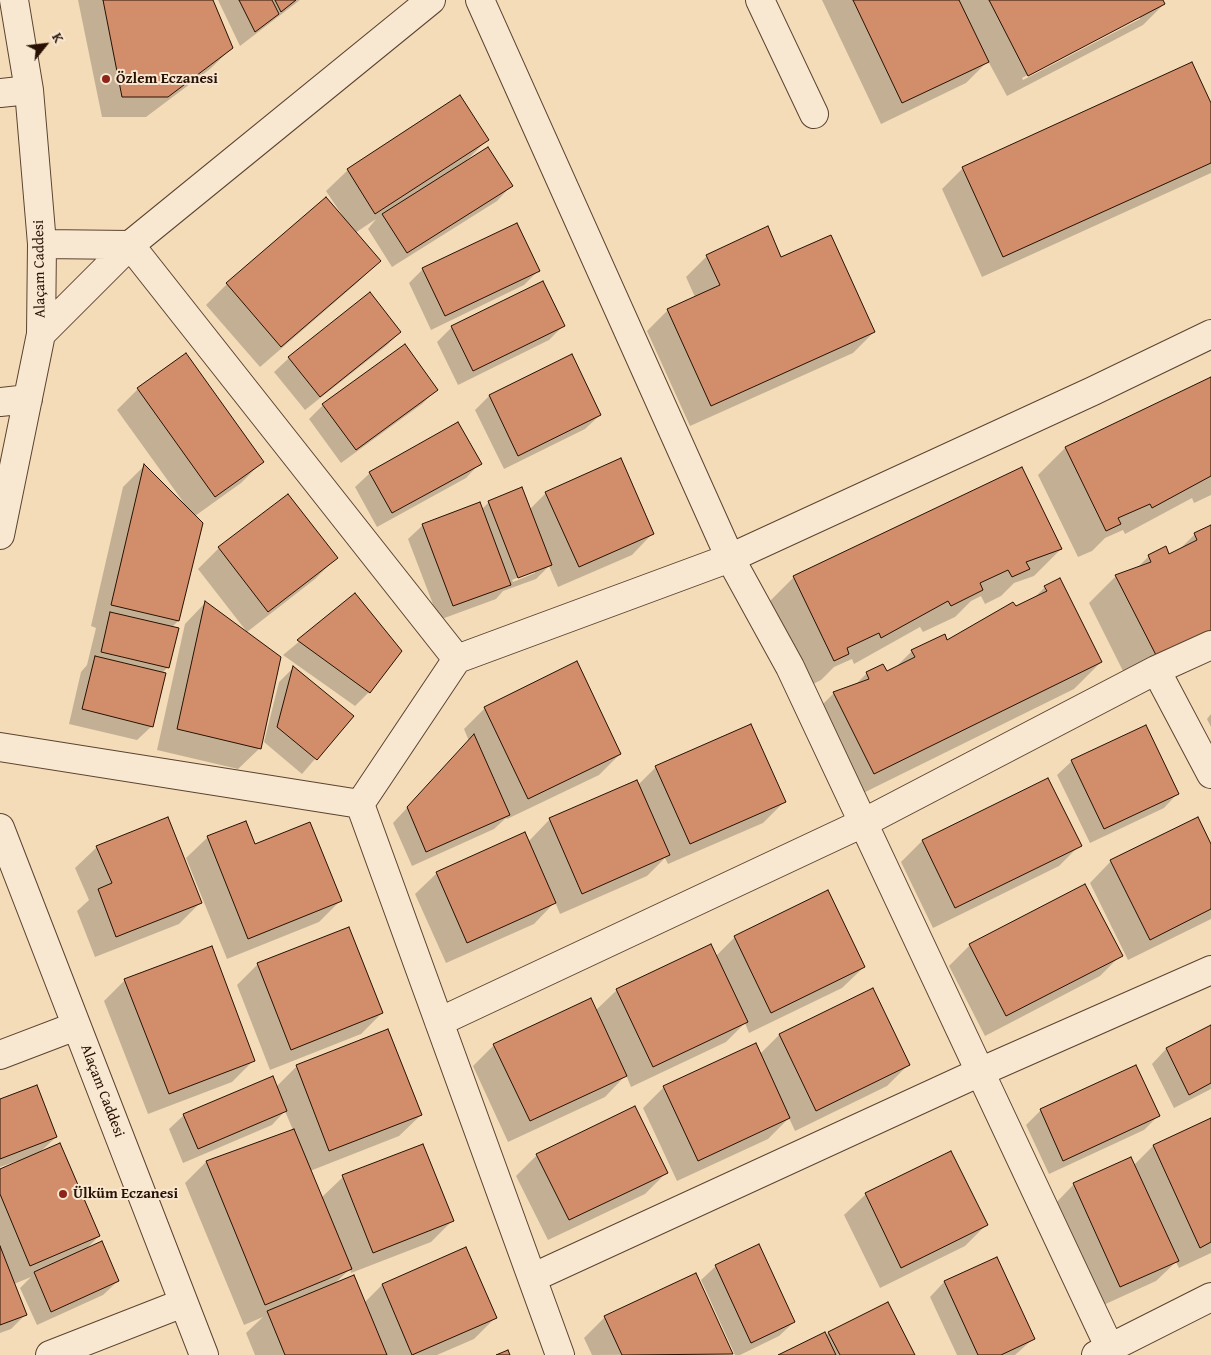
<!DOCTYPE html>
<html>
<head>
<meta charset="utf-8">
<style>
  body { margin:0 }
  #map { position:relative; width:1211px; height:1355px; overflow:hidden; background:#f4dcb9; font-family:"Gentium Book Plus",serif }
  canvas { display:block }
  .north { position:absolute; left:20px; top:20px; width:50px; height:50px; -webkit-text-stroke:4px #f8e8d2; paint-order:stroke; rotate:61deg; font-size:14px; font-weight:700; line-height:20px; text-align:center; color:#281003 }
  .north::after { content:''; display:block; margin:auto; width:18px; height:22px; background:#281003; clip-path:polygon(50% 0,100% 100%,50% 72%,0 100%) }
</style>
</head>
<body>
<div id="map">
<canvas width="1211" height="1355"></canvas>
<div class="north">K</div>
</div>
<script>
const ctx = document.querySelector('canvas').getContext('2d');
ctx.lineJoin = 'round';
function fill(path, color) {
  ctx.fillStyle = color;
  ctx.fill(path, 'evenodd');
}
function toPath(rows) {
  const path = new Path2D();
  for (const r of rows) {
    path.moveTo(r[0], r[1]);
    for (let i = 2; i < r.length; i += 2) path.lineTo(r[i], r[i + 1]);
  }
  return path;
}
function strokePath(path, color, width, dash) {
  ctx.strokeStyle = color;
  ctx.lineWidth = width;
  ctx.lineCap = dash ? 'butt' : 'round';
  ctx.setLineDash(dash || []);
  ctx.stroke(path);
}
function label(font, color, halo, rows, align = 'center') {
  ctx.font = font + ' "Gentium Book Plus",serif';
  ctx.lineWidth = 4;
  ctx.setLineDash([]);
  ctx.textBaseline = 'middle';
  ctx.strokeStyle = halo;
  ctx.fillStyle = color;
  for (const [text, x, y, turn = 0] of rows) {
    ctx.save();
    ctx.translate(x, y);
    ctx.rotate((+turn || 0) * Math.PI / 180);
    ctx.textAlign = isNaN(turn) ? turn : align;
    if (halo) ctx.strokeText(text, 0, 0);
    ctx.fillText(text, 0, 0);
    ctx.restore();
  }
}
fill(toPath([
  [78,0,212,0,232,48,210,69,146,117,102,117],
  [218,0,300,0,240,46],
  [822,0,1162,0,1164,4,1143,25,1007,96,988,61,966,83,881,124],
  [1140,16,1140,19,1023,80,1022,78],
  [1211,106,1211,173,982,277,942,189,963,168],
  [487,140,466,161,511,186,497,201,392,267,368,229,376,219,355,233,379,261,358,282,260,367,206,305,227,284,342,215,326,191,348,170],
  [707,256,780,259,874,332,853,353,690,426,647,331,668,310,695,297,686,277],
  [423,269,538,271,524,285,431,330,409,283],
  [542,282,563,326,549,340,458,385,437,342,452,327],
  [370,294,400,332,386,346,305,410,274,372,289,358],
  [1211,378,1211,495,1194,503,1192,498,1125,534,1123,530,1105,538,1092,551,1078,557,1038,475,1065,448],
  [138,389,262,462,241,483,195,516,178,621,171,628,168,667,162,673,152,726,137,740,69,724,81,672,87,665,96,628,91,626,123,487,144,466,184,503,117,410],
  [437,389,422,404,341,463,309,419,323,405],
  [489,396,600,415,585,429,504,469,475,410],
  [480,463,466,478,377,527,355,487,370,473],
  [546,493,653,533,632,555,558,587,549,566,536,579,503,591,496,599,439,620,408,539,423,525,482,509,489,502,529,510],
  [535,570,535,573,513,582,512,580],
  [1211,526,1211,643,1129,683,1089,603,1116,576,1136,569,1149,556,1169,556,1178,551,1195,534],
  [219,548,336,558,315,579,247,632,198,569],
  [1061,549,1034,576,1014,583,1001,596,985,604,981,596,971,601,955,617,923,632,920,627,854,664,852,659,834,667,821,680,807,687,767,604,794,577],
  [1045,587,1101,662,1074,689,847,801,807,720,834,693,854,686,867,673,886,672,895,668,912,651,946,641,1032,600],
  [355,595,369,692,355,706,283,655],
  [205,603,260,748,238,769,157,750,185,624],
  [293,668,352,716,302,774,264,742,279,682],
  [485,708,620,754,599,775,507,819,506,818,494,829,412,866,393,823,469,741,464,729],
  [1211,714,1211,727,1207,719],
  [1072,761,1178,793,1164,808,1090,843,1057,775],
  [656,767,784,802,763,823,668,864,665,858,647,876,560,914,555,902,534,924,446,963,415,894,437,873,528,842,550,819,638,785],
  [1047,780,1080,845,1059,866,933,928,901,862,922,841],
  [208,837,254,846,340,901,319,922,227,959,186,858],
  [97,847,201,902,179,924,95,957,77,911,89,900,75,868],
  [1211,847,1211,919,1128,960,1090,883,1111,861],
  [735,937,864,967,842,988,749,1033,745,1023,726,1042,631,1087,626,1075,605,1097,508,1142,473,1066,494,1045,595,1011,617,990,716,956],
  [970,945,1121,955,1100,976,985,1036,949,966],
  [258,964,382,1013,361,1034,270,1070,237,985],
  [125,980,253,1061,232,1082,148,1114,104,1001],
  [872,990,908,1065,887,1086,795,1131,789,1118,768,1139,677,1181,643,1108,664,1087,760,1054,779,1035],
  [1211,1027,1211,1089,1174,1108,1152,1064,1166,1049],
  [297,1066,421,1115,399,1136,310,1171,321,1198,343,1177,452,1221,431,1242,351,1273,350,1269,333,1285,364,1303,382,1285,495,1318,474,1339,437,1355,255,1355,246,1333,263,1317,244,1325,185,1183,206,1162,293,1130,285,1111,272,1125,183,1163,169,1129,184,1115,276,1087],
  [0,1101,56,1137,39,1153,99,1236,84,1251,118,1281,103,1295,37,1325,20,1288,31,1277,14,1284,25,1315,11,1329,0,1333,0,1170,18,1163,17,1161,0,1167],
  [1041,1110,1158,1116,1144,1130,1049,1174,1026,1125],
  [1211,1120,1211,1253,1179,1268,1176,1262,1156,1281,1099,1307,1053,1206,1074,1184,1134,1165,1153,1146],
  [951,1153,986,1225,965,1246,880,1288,844,1215,866,1194],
  [537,1155,666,1173,645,1194,548,1240,516,1176],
  [996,1259,1033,1339,1015,1355,957,1355,930,1297,944,1282],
  [716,1266,794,1322,779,1336,740,1355,735,1355,701,1280],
  [605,1317,731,1354,592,1355,584,1338],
  [829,1333,914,1355,781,1355,825,1336]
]), '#0003');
const building = toPath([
  [103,0,213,0,233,48,168,97,122,97,103,0],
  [239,0,272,0,279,14,255,32,239,0],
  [275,0,296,0,281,12,275,0],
  [853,0,959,0,989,62,902,103,853,0],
  [989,0,1163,0,1165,4,1028,76,989,0],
  [1192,62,1211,103,1211,163,1003,257,962,167,1192,62],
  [460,95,489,140,375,214,347,169,460,95],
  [488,147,513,186,407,253,382,214,488,147],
  [326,197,381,261,281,347,226,283,326,197],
  [517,223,540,271,445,316,422,268,517,223],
  [768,226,781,257,831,235,875,332,711,406,667,309,720,285,706,255,768,226],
  [543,281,565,326,473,371,451,326,543,281],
  [370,292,401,332,320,397,288,357,370,292],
  [405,344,438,390,356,450,322,404,405,344],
  [186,353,264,462,215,497,137,388,186,353],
  [572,354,601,415,518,456,489,395,572,354],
  [1211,377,1211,476,1152,508,1150,504,1118,518,1121,524,1106,531,1065,447,1211,377],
  [458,422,482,464,392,513,369,472,458,422],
  [621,458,654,534,579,567,545,492,621,458],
  [144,464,203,523,179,621,111,605,144,464],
  [1022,467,1062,549,1026,562,1030,569,1012,577,1008,570,980,583,983,590,951,606,948,601,881,638,879,633,847,648,849,654,834,661,793,576,1022,467],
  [522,487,552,565,518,578,488,501,522,487],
  [288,494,338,558,268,612,218,547,288,494],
  [480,502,511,585,453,606,422,524,480,502],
  [1211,525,1211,631,1157,657,1115,575,1151,562,1148,555,1166,546,1169,554,1197,540,1194,533,1211,525],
  [1060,578,1102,662,874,774,833,692,869,679,866,672,883,664,887,671,915,657,911,650,945,634,947,640,1013,602,1016,606,1047,591,1044,586,1060,578],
  [355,593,402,651,370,693,297,640,355,593],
  [205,601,281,657,261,749,177,729,205,601],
  [110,612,179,628,169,668,101,652,110,612],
  [95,656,166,673,153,727,82,709,95,656],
  [577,661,621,754,528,799,484,707,577,661],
  [293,666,354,716,317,760,277,727,293,666],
  [751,724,786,802,690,844,655,766,751,724],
  [1146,725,1179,794,1104,829,1071,760,1146,725],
  [474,734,510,815,426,852,407,807,474,734],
  [1048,778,1082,846,955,908,922,840,1048,778],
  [637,780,670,855,582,894,549,818,637,780],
  [168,817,202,903,116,937,98,889,112,883,96,846,168,817],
  [1198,817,1211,844,1211,909,1150,940,1110,860,1198,817],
  [246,821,255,844,310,822,342,901,248,939,207,836,246,821],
  [525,832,556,903,467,943,436,872,525,832],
  [1085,884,1123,956,1006,1016,969,944,1085,884],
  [828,890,865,967,771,1013,734,936,828,890],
  [349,927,383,1013,291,1050,257,963,349,927],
  [711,944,748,1022,653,1067,616,989,711,944],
  [212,946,255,1061,169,1094,124,979,212,946],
  [873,988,910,1065,816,1111,779,1034,873,988],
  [591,998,627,1076,530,1121,493,1044,591,998],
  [1211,1025,1211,1083,1189,1095,1166,1048,1211,1025],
  [388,1029,422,1115,329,1151,296,1065,388,1029],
  [756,1043,790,1118,698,1161,663,1086,756,1043],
  [1136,1065,1160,1116,1063,1161,1040,1109,1136,1065],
  [273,1076,287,1111,198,1149,183,1114,273,1076],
  [37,1085,57,1137,0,1159,0,1099,37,1085],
  [635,1106,668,1173,569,1220,536,1154,635,1106],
  [1211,1118,1211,1242,1200,1248,1153,1145,1211,1118],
  [294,1129,352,1269,265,1305,206,1161,294,1129],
  [60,1143,100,1236,30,1266,0,1194,0,1169,60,1143],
  [423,1144,454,1221,373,1253,342,1175,423,1144],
  [951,1151,988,1225,901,1268,865,1193,951,1151],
  [1131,1157,1179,1261,1120,1287,1073,1183,1131,1157],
  [102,1241,119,1281,51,1312,34,1272,102,1241],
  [759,1244,795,1322,751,1343,715,1265,759,1244],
  [0,1246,27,1315,0,1325,0,1246],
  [466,1247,497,1318,412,1355,382,1284,466,1247],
  [997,1257,1035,1339,1001,1355,978,1355,944,1281,997,1257],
  [696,1273,733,1354,622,1355,604,1316,696,1273],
  [354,1275,387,1355,285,1355,267,1311,354,1275],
  [888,1302,915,1355,840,1355,828,1332,888,1302],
  [825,1332,836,1355,778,1355,825,1332],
  [508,1350,510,1355,496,1355,508,1350]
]);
fill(building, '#d28e6a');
strokePath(building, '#281003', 1);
const minor = toPath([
  [480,0,730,558,790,667,1113,1355],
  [760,0,814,114],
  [0,93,29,90],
  [42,244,130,245],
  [130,245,457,659],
  [41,334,130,245,431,0],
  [0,402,28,399],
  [0,535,41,334,42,244,29,90,14,0],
  [1156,670,1211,774],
  [0,747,360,804],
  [360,804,457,659,730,558,1093,391,1211,334],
  [360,804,560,1355],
  [0,828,204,1355],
  [439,1022,863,823,1156,670,1211,645],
  [0,1055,76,1026],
  [532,1278,980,1072,1211,970],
  [50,1355,183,1303],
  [1096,1355,1211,1297]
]);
strokePath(minor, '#5b4330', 30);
strokePath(minor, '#f8e8d2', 28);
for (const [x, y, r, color] of [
  [106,79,5,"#8f2418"],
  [63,1194,5,"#8f2418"]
]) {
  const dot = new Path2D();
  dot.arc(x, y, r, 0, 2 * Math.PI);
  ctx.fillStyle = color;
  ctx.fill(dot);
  strokePath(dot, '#f8e8d2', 2);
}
label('bold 15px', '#281003', '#f8e8d2', [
  ["Özlem Eczanesi",116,79],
  ["Ülküm Eczanesi",73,1194]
], 'left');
label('15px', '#281003', '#f8e8d2', [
  ["Alaçam Caddesi",40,269,-91],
  ["Alaçam Caddesi",102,1091,69]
]);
</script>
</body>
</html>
